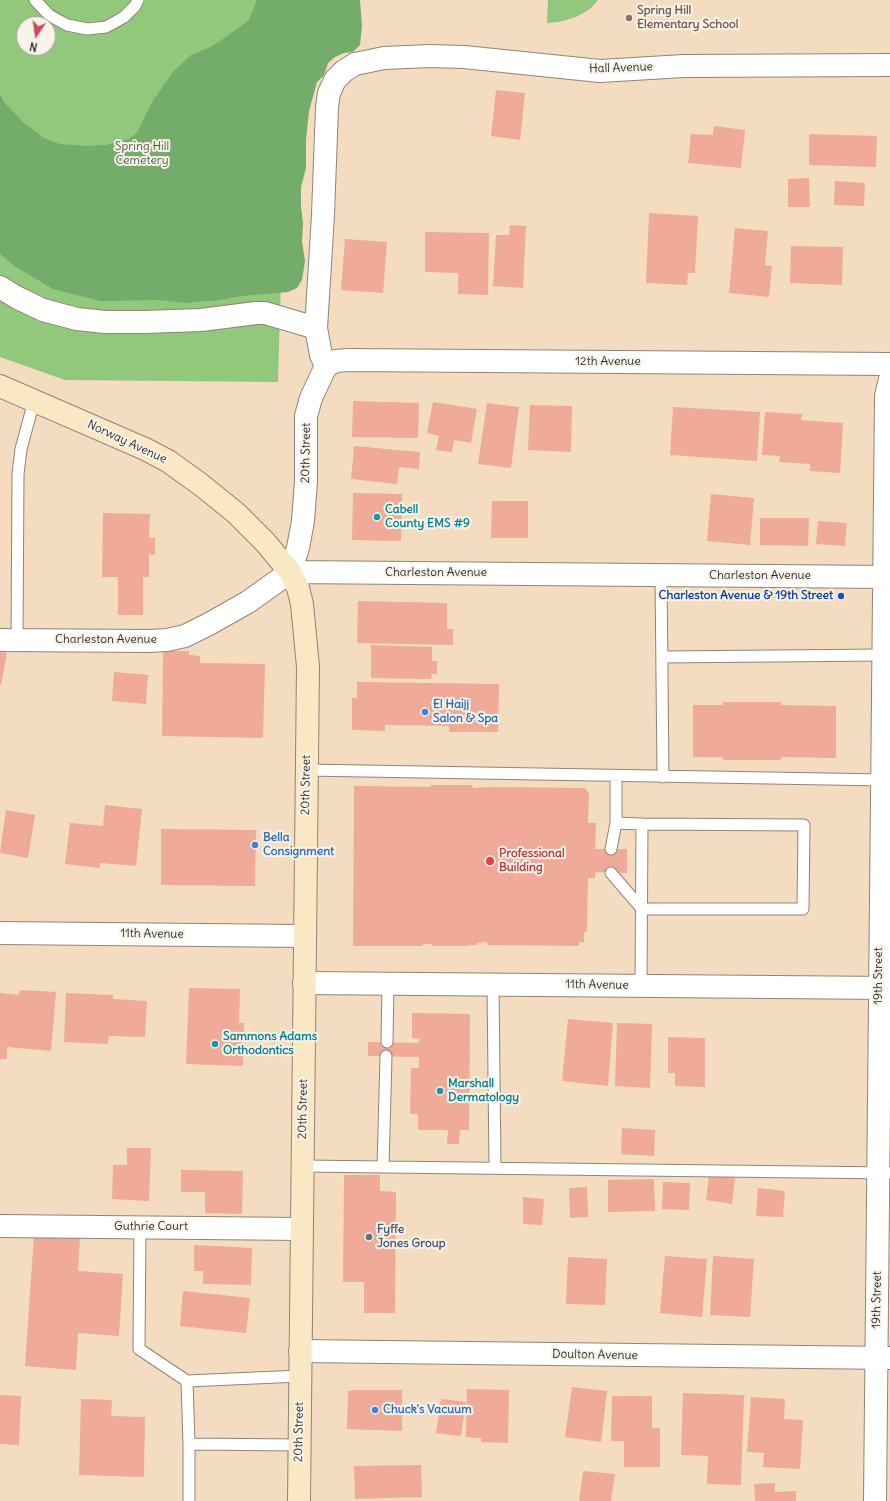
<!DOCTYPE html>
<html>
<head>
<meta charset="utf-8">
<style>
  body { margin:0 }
  #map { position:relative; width:890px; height:1501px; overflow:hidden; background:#f4dcc1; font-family:Delius,sans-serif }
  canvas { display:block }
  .north { position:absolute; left:16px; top:16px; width:40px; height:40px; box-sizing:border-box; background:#f7f3e8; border:1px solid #a5a39c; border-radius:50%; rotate:193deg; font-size:11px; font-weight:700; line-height:16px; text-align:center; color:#2b2b2b }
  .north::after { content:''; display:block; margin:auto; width:14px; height:18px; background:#d1495b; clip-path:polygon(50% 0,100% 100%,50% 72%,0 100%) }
</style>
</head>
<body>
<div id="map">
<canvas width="890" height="1501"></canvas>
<div class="north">N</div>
</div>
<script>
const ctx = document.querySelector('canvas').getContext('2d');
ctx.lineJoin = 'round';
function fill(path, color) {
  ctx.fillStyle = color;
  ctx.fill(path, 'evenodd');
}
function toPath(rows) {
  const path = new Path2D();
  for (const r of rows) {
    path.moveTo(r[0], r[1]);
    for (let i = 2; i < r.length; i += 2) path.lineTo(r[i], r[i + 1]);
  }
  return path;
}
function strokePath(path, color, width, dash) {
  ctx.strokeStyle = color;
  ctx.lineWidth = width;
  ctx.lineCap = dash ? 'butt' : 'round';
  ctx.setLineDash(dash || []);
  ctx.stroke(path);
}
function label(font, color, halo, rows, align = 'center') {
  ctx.font = font + ' Delius,sans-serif';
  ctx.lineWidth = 4;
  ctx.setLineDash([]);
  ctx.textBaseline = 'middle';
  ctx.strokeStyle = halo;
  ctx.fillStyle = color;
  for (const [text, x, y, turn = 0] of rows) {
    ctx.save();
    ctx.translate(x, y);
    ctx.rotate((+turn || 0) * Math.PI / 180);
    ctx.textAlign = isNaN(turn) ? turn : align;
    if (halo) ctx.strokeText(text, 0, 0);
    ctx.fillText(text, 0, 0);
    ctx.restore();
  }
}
fill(toPath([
  [0,0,289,0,278,382,65,380,0,357],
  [24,24,48,24,48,48,24,48],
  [548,0,598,0,590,9,576,17,559,22,547,23]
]), '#91c87b');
fill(toPath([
  [257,0,360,0,362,26,360,45,353,52,344,53,335,57,328,63,324,75,317,82,309,111,306,140,306,168,301,187,301,207,303,223,302,242,305,261,302,280,297,288,288,292,242,296,214,301,205,301,186,303,158,300,100,301,53,289,16,267,0,254,0,94,4,102,24,123,44,138,60,144,85,146,106,145,129,139,137,133,152,102,173,72,191,55,206,49,219,42,249,20]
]), '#74ac6b');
fill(toPath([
  [496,90,525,93,520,140,491,136],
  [714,126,745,130,741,168,688,163,691,134,713,135],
  [809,134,877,136,876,167,809,165],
  [809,178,810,207,788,207,788,179],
  [835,181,865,183,864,206,834,205],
  [649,213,698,216,695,273,688,273,687,285,646,283],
  [510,225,526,226,523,288,493,286,496,235,509,235],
  [735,228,768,231,765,265,772,266,769,297,729,293],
  [425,232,489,233,488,295,458,294,458,273,425,272],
  [345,239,387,242,383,293,341,290],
  [791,246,843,247,842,285,790,283],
  [353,401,419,403,418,438,352,437],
  [433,402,477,409,471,443,454,440,452,452,436,450,439,436,427,433],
  [487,403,519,407,511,468,478,464],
  [530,405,572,406,571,452,528,450],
  [673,407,760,412,757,461,670,455],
  [765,412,802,414,801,420,843,423,840,473,810,471,810,464,779,462,780,456,762,455],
  [354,446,420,452,419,469,399,467,397,484,351,479],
  [353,493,402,494,401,541,352,540],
  [711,494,754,498,750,545,707,541],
  [492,501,528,501,528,538,491,538],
  [103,513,150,514,149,538,155,538,155,555,149,554,149,577,143,577,143,615,118,615,118,577,102,577],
  [760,518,809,518,808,546,760,545],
  [818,521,847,523,845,546,816,544],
  [358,601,447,603,447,629,453,629,453,645,357,643],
  [371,645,432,647,432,661,437,661,437,674,432,674,431,679,371,678],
  [163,651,189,651,189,655,200,656,200,663,265,664,263,738,162,736],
  [0,652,7,653,1,685,0,685],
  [114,672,148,675,146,704,112,701],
  [357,682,499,684,498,732,449,732,449,726,385,725,385,731,352,730,352,698,357,698],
  [723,702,781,702,781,705,836,706,836,758,781,757,781,760,723,760,723,757,693,757,693,705,723,705],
  [431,785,473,785,472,788,489,787,585,788,589,794,588,823,596,823,595,849,627,849,627,873,595,872,595,878,588,878,587,932,584,932,584,942,579,942,579,946,487,945,487,942,477,943,477,945,469,945,469,946,432,946,432,944,423,944,423,946,353,946,354,786,431,787],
  [105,805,142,809,136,866,100,863,100,868,65,864,70,823,103,826],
  [6,810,35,815,28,858,0,853],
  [161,829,256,830,255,886,161,885],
  [189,988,240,989,239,1023,244,1023,243,1066,186,1064],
  [20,990,56,992,51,1051,7,1047,7,1059,0,1059,0,993,19,995],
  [66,993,113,995,113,999,147,1001,145,1037,109,1036,108,1044,64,1042],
  [412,1013,470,1014,469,1130,460,1130,459,1144,447,1144,448,1130,418,1130,418,1114,410,1114,411,1068,419,1068,419,1057,368,1056,368,1042,419,1043,420,1039,412,1038],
  [568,1019,613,1023,608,1086,562,1081],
  [617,1023,652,1024,650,1088,615,1086],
  [668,1037,705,1038,705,1087,675,1086,675,1073,668,1073],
  [622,1128,655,1130,654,1156,621,1154],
  [127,1148,151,1148,149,1201,112,1199,113,1165,127,1165],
  [181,1170,243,1171,242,1214,205,1213,205,1192,181,1192],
  [344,1175,380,1175,380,1191,396,1192,395,1313,364,1313,364,1282,343,1282],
  [709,1175,735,1178,732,1204,706,1200],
  [654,1179,655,1211,608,1212,608,1180],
  [663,1182,690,1183,689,1210,662,1209],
  [587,1187,588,1217,570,1218,569,1188],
  [758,1188,785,1191,783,1217,756,1216],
  [523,1197,544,1199,542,1225,523,1224],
  [34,1235,80,1238,78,1271,123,1274,119,1336,78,1333,76,1370,25,1366],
  [194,1245,252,1248,251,1285,203,1284,203,1271,194,1271],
  [665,1256,707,1259,702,1317,660,1313],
  [713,1256,754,1259,750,1317,710,1315],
  [568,1257,607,1259,605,1305,566,1304],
  [183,1291,250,1298,246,1333,180,1326],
  [572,1387,607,1391,601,1442,565,1437],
  [467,1389,509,1390,508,1443,481,1442,481,1438,466,1437],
  [352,1390,402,1390,402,1431,347,1429,348,1391,352,1391],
  [683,1393,744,1395,741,1485,707,1484,708,1456,681,1455],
  [0,1395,21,1396,19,1445,0,1444],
  [612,1396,652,1396,652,1428,660,1428,660,1467,624,1467,624,1441,611,1441],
  [751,1397,785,1399,784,1419,803,1420,800,1469,763,1467,764,1453,747,1452],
  [81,1399,112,1400,111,1416,145,1417,144,1477,79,1475],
  [441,1399,466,1402,461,1436,436,1433],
  [421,1465,422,1497,355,1499,354,1466],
  [583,1471,615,1474,611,1501,579,1501],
  [775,1483,775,1492,796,1491,796,1501,755,1501,754,1484]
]), '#efaa98');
const lane = toPath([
  [35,0,49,15,67,25,87,29,106,27,124,17,135,6,138,0],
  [661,575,663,777],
  [17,640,18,474,21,449,34,401],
  [662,657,883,655],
  [306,770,885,780],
  [616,776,616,823,642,824,641,985],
  [611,849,616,823],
  [611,873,642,909,803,909,804,825,642,824],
  [493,984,495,1168],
  [387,1042,388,983],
  [302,1166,890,1173],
  [383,1167,386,1056],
  [140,1227,139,1349,187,1381],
  [189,1444,189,1501],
  [298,1445,189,1444,187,1381,300,1376]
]);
const street = toPath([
  [0,287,16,297,43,310,77,319,105,322,144,322,201,320,256,313,265,313,316,328],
  [326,366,321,355,316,328,323,215,327,107,329,93,335,80,344,71,355,64,384,58,430,56,464,57,600,71,684,66,890,65],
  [326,366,336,361,348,360,890,364],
  [290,572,298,548,303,521,306,481,306,416,311,398,326,366],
  [0,640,149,641,167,640,185,636,209,624,248,602,290,572,890,577],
  [0,933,304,936],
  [304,983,890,988],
  [0,1226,301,1229],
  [300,1351,890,1358],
  [875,1501,886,396,890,379]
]);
const secondary = toPath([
  [0,386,145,449,168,461,200,484,236,513,265,542,290,572,298,588,302,604,308,667,299,1501]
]);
strokePath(lane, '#908476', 13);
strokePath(street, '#908476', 24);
strokePath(secondary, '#908476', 24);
strokePath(lane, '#fff', 11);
strokePath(street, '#fff', 22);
strokePath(secondary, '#fae7c3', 22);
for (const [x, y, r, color] of [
  [629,18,4,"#8d6e63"],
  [377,517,4,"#0f9aa8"],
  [841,596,4,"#1a4fb4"],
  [425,712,4,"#3f7fe0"],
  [255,845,4,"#3f7fe0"],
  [490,861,5,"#e0444e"],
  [215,1044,4,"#0f9aa8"],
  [440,1091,4,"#0f9aa8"],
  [369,1237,4,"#5c6f8a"],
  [375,1410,4,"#3f7fe0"]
]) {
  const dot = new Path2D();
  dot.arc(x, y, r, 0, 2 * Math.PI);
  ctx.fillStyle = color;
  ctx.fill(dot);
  strokePath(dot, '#f7f3e8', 1.5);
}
label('bold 12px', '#785e54', '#f7f3e8', [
  ["Spring Hill",637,11],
  ["Elementary School",637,25]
], 'left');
label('12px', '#2b2b2b', '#f7f3e8', [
  ["Hall Avenue",621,68,-2],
  ["12th Avenue",608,362],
  ["Norway Avenue",127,442,25],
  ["20th Street",306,453,-89],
  ["Charleston Avenue",436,573],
  ["Charleston Avenue",760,576],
  ["Charleston Avenue",106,640],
  ["20th Street",306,785,-89],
  ["11th Avenue",152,934,1],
  ["19th Street",879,976,-90],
  ["11th Avenue",597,985,1],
  ["20th Street",303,1109,-89],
  ["Guthrie Court",151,1227],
  ["19th Street",877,1300,-89],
  ["Doulton Avenue",595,1355,1],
  ["20th Street",299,1432,-89]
]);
label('12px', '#4a5a43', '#f7f3e8', [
  ["Spring Hill",142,147],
  ["Cemetery",142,161]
]);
label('bold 12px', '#0d838f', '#f7f3e8', [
  ["Cabell",385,510],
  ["County EMS #9",385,524],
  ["Sammons Adams",223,1037],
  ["Orthodontics",223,1051],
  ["Marshall",448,1084],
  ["Dermatology",448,1098]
], 'left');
label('bold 12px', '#164399', '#f7f3e8', [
  ["Charleston Avenue & 19th Street",833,596]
], 'right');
label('bold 12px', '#366cbe', '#f7f3e8', [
  ["El Haijj",433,705],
  ["Salon & Spa",433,719],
  ["Bella",263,838],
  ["Consignment",263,852],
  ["Chuck's Vacuum",383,1410]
], 'left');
label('bold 12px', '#be3a42', '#f7f3e8', [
  ["Professional",499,854],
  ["Building",499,868]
], 'left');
label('bold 12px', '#4e5e75', '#f7f3e8', [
  ["Fyffe",377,1230],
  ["Jones Group",377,1244]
], 'left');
</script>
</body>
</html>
